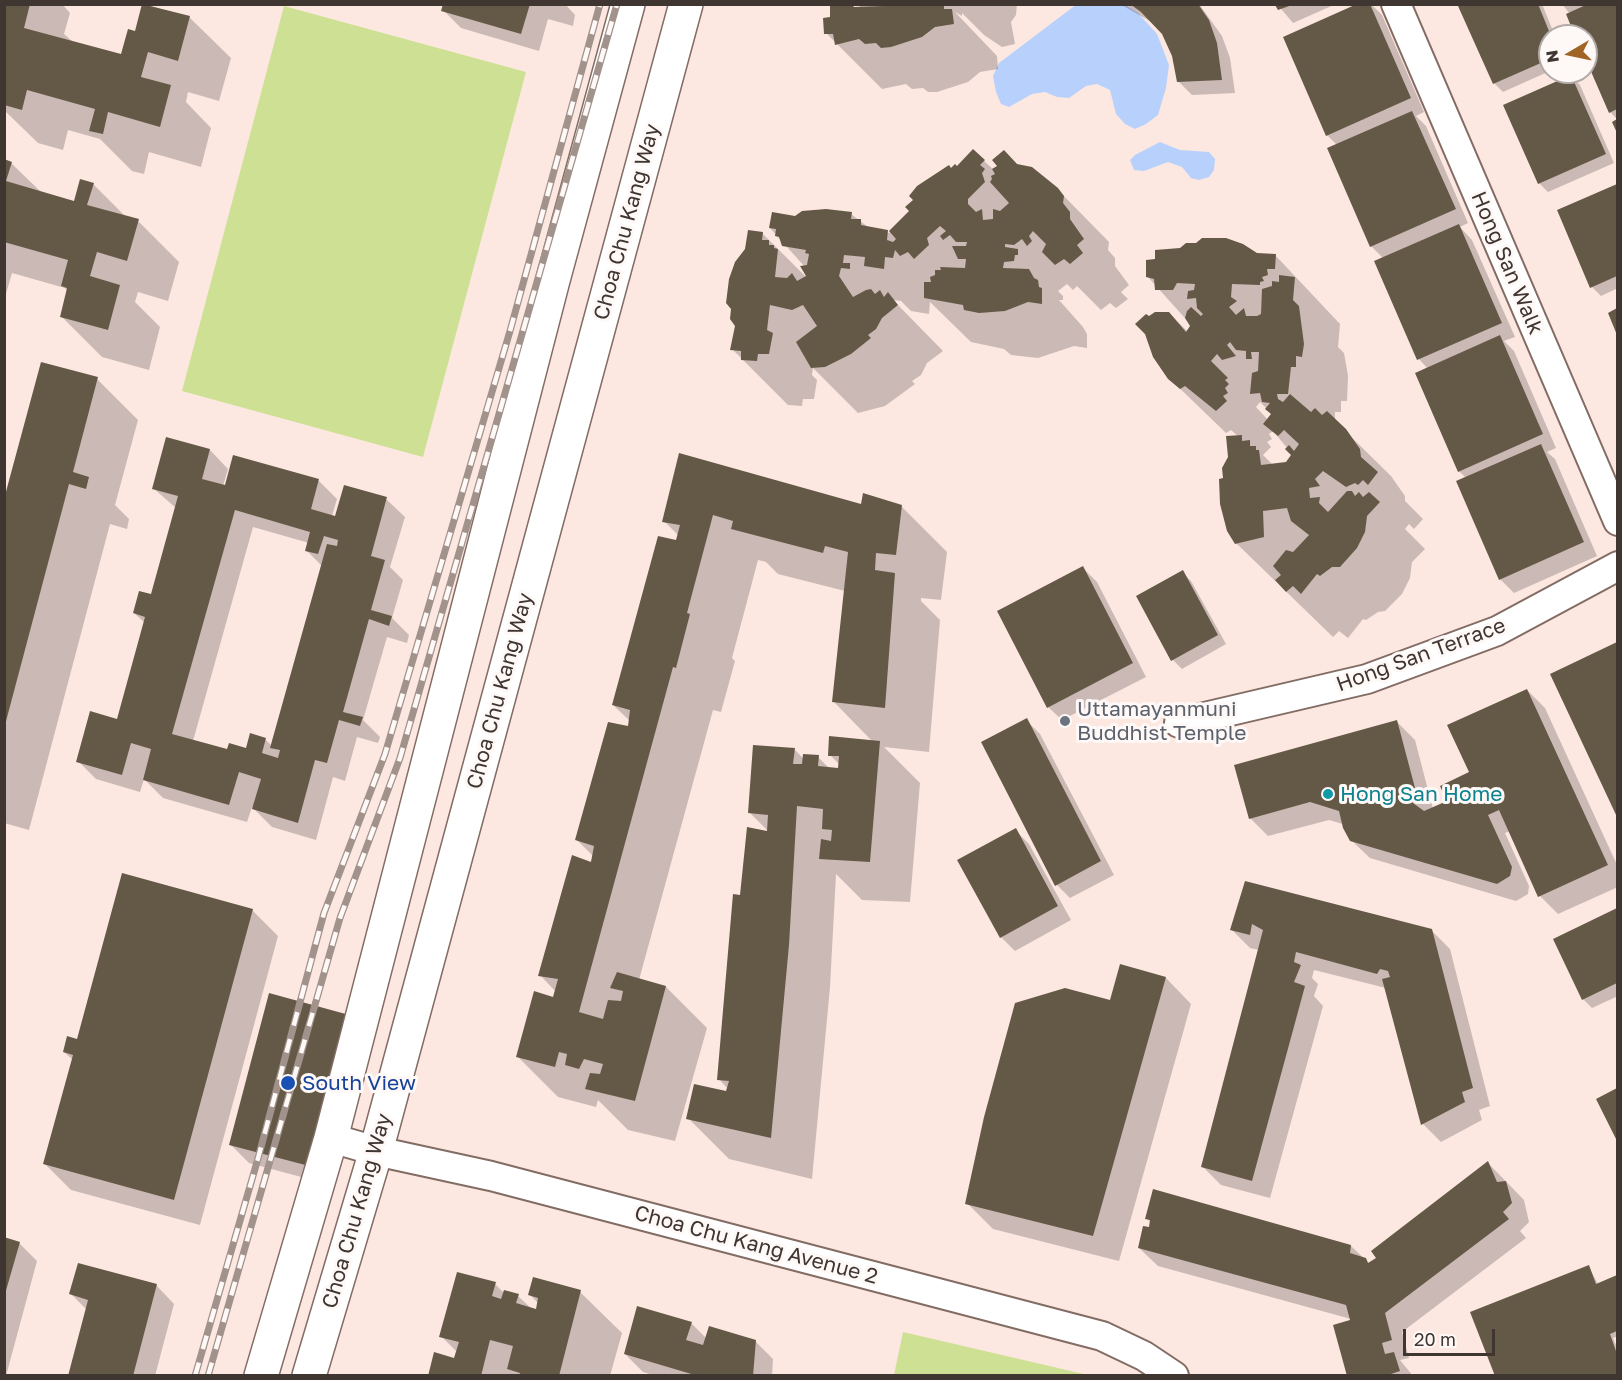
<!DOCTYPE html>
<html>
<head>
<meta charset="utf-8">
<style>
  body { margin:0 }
  #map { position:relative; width:1622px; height:1380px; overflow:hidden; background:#fde8e1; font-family:"Golos Text",sans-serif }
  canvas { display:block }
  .frame { position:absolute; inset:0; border:6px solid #3f3632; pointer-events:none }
  .north { position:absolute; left:1538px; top:24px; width:60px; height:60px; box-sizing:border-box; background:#fef9f7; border:2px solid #b2aba8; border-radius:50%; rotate:261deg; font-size:16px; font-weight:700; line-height:24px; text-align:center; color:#3f3632 }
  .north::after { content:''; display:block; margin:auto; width:21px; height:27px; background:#a16427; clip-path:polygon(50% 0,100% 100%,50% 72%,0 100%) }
  .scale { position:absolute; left:1403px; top:1329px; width:92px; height:27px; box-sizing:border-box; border:3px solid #3f3632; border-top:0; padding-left:8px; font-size:18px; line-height:21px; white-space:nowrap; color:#3f3632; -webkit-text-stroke:4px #fef9f7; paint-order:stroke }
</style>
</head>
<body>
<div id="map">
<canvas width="1622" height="1380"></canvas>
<div class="frame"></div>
<div class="north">N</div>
<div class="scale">20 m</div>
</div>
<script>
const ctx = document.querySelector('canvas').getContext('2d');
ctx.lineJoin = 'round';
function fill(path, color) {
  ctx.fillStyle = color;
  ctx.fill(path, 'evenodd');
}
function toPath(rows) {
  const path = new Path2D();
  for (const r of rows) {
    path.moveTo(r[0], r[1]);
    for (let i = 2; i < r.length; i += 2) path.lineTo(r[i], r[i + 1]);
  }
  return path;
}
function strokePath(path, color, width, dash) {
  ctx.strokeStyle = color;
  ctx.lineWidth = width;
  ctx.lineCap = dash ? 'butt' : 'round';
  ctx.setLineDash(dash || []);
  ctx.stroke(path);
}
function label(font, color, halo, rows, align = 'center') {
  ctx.font = font + ' "Golos Text",sans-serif';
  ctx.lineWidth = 6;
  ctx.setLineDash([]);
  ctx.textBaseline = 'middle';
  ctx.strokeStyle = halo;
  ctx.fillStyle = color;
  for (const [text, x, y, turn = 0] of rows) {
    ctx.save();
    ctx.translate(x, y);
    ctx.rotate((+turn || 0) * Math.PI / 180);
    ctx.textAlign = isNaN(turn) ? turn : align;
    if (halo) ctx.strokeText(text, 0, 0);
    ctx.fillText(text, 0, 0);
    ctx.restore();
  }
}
fill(toPath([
  [284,6,526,72,423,457,182,391],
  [903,1332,1088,1375,894,1375]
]), '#cee093');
fill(toPath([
  [1077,4,1125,5,1138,13,1157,34,1169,65,1166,88,1158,115,1146,124,1135,129,1125,124,1116,114,1110,90,1097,84,1086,86,1069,98,1057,97,1045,92,1032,94,1009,107,1001,104,996,92,993,76,999,63],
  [1160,142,1180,150,1209,152,1215,159,1214,170,1209,177,1199,180,1191,178,1182,167,1168,162,1144,171,1134,170,1130,160,1135,155]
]), '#b7d1fc');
fill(toPath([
  [4,4,62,4,70,13,64,34,72,41,122,56,136,32,144,4,189,17,231,58,219,101,188,92,186,102,211,128,201,167,149,152,144,174,132,171,100,139,68,130,63,150,38,143,4,110],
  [445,4,565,4,575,15,573,26,548,19,539,51,461,28,443,10],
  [857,4,1017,4,1016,15,1011,22,1015,44,1002,47,984,35,962,13,962,16,955,12,997,56,998,69,980,72,968,82,937,92,928,92,923,88,912,89,906,84,882,89,826,33,855,9,861,8],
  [1120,4,1199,4,1222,36,1230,58,1235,93,1192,95,1178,81,1173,56,1163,33,1155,24],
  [1277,4,1336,4,1293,23],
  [1361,4,1371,4,1382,15,1424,112,1416,116,1426,126,1468,223,1460,227,1472,240,1515,337,1504,341,1514,351,1556,448,1547,452,1555,459,1597,556,1514,593,1500,579,1466,478,1459,471,1428,369,1419,359,1376,262,1384,259,1371,246,1337,145,1327,135],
  [1466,4,1542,4,1555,36,1550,36,1550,71,1503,92,1494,83],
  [1562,4,1618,4,1618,120,1610,112,1586,57,1586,36,1577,36,1570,14],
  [1571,76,1580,85,1614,163,1548,192,1539,183],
  [973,151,994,170,1017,165,1057,189,1109,242,1108,250,1115,258,1115,266,1129,285,1121,292,1128,299,1116,308,1110,303,1101,310,1077,286,1073,290,1067,284,1058,291,1063,296,1063,300,1059,300,1083,327,1087,334,1087,348,1074,346,1038,358,1011,355,1004,349,971,342,930,302,929,314,911,311,901,301,893,300,943,351,927,363,921,375,912,381,915,384,885,406,858,413,813,368,812,375,817,380,814,399,803,399,802,406,788,405,732,349,762,233,808,279,805,267,770,228,795,218,851,214,868,227,889,233,951,170,957,168],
  [4,161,11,163,41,192,75,202,93,184,126,217,138,221,179,262,168,301,138,292,135,302,160,327,149,370,102,357,61,316,68,291,65,288,12,273,4,301],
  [1618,185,1618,288,1601,296,1592,287,1558,211],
  [1256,255,1275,255,1340,324,1338,347,1344,353,1348,376,1347,401,1341,401,1341,412,1335,412,1335,421,1391,476,1405,496,1405,501,1423,519,1414,529,1409,524,1405,529,1425,549,1412,562,1410,578,1402,594,1385,611,1378,612,1366,620,1363,619,1348,638,1339,631,1333,637,1236,543,1225,480,1239,437,1231,430,1226,433,1169,378,1149,318,1169,313,1188,332,1192,326,1148,277],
  [1260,402,1273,415,1268,420,1256,407],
  [1273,431,1293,455,1287,464,1273,465,1263,455,1271,447,1267,442,1272,439,1269,434],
  [97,379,138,420,115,505,129,519,127,529,110,524,29,830,4,823,4,504],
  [210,450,228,469,223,486,226,487,234,457,319,481,337,499,332,516,336,518,386,499,405,517,390,567,403,580,392,618,409,635,407,643,387,637,363,720,380,737,378,743,357,737,345,781,333,777,316,840,272,827,252,807,247,822,163,798,144,779,140,792,96,779,78,761,118,720,145,623,134,613,152,596,176,508,153,488],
  [253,527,309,543,306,550,322,566,272,746,265,739,247,750,228,751,193,741],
  [680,454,862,506,901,506,947,552,941,600,921,598,921,601,940,620,929,752,884,747,920,783,910,902,862,900,836,874,830,987,812,1179,729,1159,688,1118,727,1093,728,1089,719,1079,742,897,770,833,749,812,795,750,804,759,818,757,830,769,839,770,840,765,830,755,873,742,833,701,845,591,778,574,766,562,758,560,732,658,735,661,721,712,713,710,639,980,666,987,707,1028,675,1141,628,1130,598,1100,596,1107,558,1097,517,1056,554,998,556,992,540,975,593,856,577,840,629,727,630,721,613,705,677,542,679,536,664,521],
  [1083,568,1097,582,1146,677,1062,720,1048,707],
  [1182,572,1191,581,1226,644,1182,669,1173,660],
  [1617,644,1618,644,1618,814,1552,675],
  [1527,690,1545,708,1618,867,1618,887,1558,914,1540,896,1510,831,1505,833,1529,886,1528,894,1516,901,1370,858,1351,840,1346,825,1329,820,1268,836,1250,818,1397,722,1415,740,1433,809,1449,802],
  [1026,720,1040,734,1114,875,1070,898,1057,885],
  [1015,830,1029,844,1071,920,1015,951,1001,937],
  [1246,883,1431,930,1450,949,1490,1106,1479,1110,1482,1120,1441,1142,1423,1124,1386,988,1314,970,1312,978,1318,984,1314,996,1323,1006,1270,1198,1221,1185,1203,1167,1259,950,1250,948,1232,930],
  [1618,909,1618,996,1592,1008,1583,999,1555,939],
  [252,910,278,936,200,1225,71,1190,45,1164,73,1060,64,1052],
  [1166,978,1191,1004,1119,1261,993,1229,967,1203,1111,1002],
  [270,995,331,1185,249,1163,231,1145],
  [1618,1090,1618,1137,1598,1100],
  [1488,1163,1524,1200,1529,1222,1520,1231,1526,1238,1402,1332,1409,1358,1400,1360,1413,1376,1349,1376,1351,1319,1158,1266,1139,1248,1150,1229,1151,1223,1147,1218,1351,1246,1370,1264],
  [4,1239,19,1243,37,1261,6,1376],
  [1588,1266,1598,1284,1618,1276,1618,1336,1613,1338,1618,1350,1618,1376,1497,1376],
  [495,1284,503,1292,518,1296,532,1309,537,1311,539,1304,530,1295,580,1292,622,1333,610,1376,430,1376,456,1360,458,1353,441,1336],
  [156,1285,174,1304,155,1376,69,1376,87,1310,71,1294],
  [691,1323,707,1339,755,1341,773,1359,772,1376,656,1376,643,1372,625,1354]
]), '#0003');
fill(toPath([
  [4,4,30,4,24,28,121,54,128,29,135,31,142,4,190,16,178,61,148,52,141,77,171,85,160,127,108,112,103,134,89,131,95,109,27,90,22,110,4,105],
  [443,4,530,4,521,34,441,11],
  [852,4,854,7,944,4,944,9,952,9,954,24,935,27,922,37,891,47,881,48,876,43,865,44,859,39,835,45,833,34,824,34,823,18,830,17,830,5],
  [1130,4,1198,4,1209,20,1217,43,1222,80,1177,82,1172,56,1162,34,1141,12],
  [1357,4,1370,4,1411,98,1326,136,1283,37],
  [1462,4,1538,4,1551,36,1550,59,1493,84,1458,6],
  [1588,4,1617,4,1617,109,1609,113,1586,60,1586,36,1575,36,1566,14],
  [1275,5,1292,5,1278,10],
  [1571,75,1606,154,1538,184,1503,105],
  [1412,111,1456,209,1370,247,1327,148],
  [1617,119,1617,133,1612,122],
  [973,149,985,160,980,165,985,169,982,173,985,182,968,199,968,204,976,212,982,209,983,220,993,219,993,209,1000,211,1009,203,990,182,992,179,991,176,995,174,992,169,997,166,992,160,1004,150,1017,164,1032,167,1058,188,1064,196,1063,203,1070,212,1070,219,1084,239,1077,245,1083,253,1070,264,1064,259,1055,265,1042,252,1046,244,1033,231,1029,236,1032,241,1027,246,1022,239,1014,245,1005,244,1005,247,1018,249,1018,255,1015,255,1014,261,1004,262,1003,268,1029,269,1034,278,1038,280,1039,287,1042,288,1042,304,1028,302,1005,311,979,313,964,310,963,305,924,298,924,282,931,282,930,277,935,275,935,270,941,270,940,267,965,268,966,259,958,259,952,246,966,246,967,242,956,242,950,235,943,240,940,236,946,231,940,226,927,238,929,245,914,259,908,252,900,256,895,250,893,258,885,257,884,269,864,266,865,257,844,255,843,263,850,263,850,269,841,268,839,276,853,297,866,290,871,289,875,294,880,290,884,297,888,292,898,305,882,318,876,329,868,335,871,338,851,354,825,367,811,368,796,342,817,326,803,305,792,310,770,305,767,330,773,333,769,354,758,354,757,361,741,360,741,351,730,350,735,326,730,319,731,309,726,303,729,279,735,262,745,249,748,230,763,232,762,240,769,240,769,245,774,245,774,248,778,249,775,277,787,278,792,273,797,281,806,276,800,266,807,265,809,254,805,253,806,250,782,246,779,237,775,236,776,229,769,228,772,212,795,216,802,211,826,209,852,212,851,219,861,219,861,225,888,230,887,240,893,242,896,239,889,231,909,211,905,207,913,200,909,196,917,186,949,165,951,168,955,164,957,166],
  [4,159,12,162,6,181,74,201,80,179,94,183,87,205,139,219,127,261,97,252,90,276,120,285,108,330,60,317,67,288,61,286,68,260,4,242],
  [1617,184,1617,276,1590,288,1557,210],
  [1459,224,1502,323,1417,360,1374,261],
  [1202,238,1226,238,1243,244,1257,253,1276,254,1275,269,1267,269,1268,275,1262,277,1264,281,1260,282,1260,285,1232,284,1231,297,1237,301,1229,307,1236,315,1244,308,1246,316,1257,316,1261,314,1262,289,1272,286,1272,281,1279,282,1279,275,1295,277,1293,300,1299,306,1304,344,1302,357,1296,356,1296,367,1291,367,1288,394,1277,394,1278,399,1283,402,1290,394,1311,412,1315,408,1322,415,1327,411,1346,429,1360,449,1361,457,1378,472,1368,485,1363,480,1358,485,1355,483,1346,487,1323,471,1315,479,1320,486,1309,488,1310,498,1320,497,1319,503,1328,512,1347,491,1352,491,1355,496,1359,492,1363,497,1369,492,1380,502,1367,516,1365,532,1357,548,1340,567,1332,567,1320,576,1317,574,1301,594,1293,586,1286,592,1275,580,1281,575,1273,566,1286,550,1293,552,1309,535,1291,521,1287,508,1263,511,1264,537,1235,544,1227,531,1220,504,1219,479,1223,478,1222,468,1228,457,1226,436,1242,435,1242,441,1250,440,1250,446,1256,446,1256,450,1259,450,1261,465,1286,462,1291,455,1285,449,1289,445,1294,451,1299,444,1284,430,1278,436,1263,424,1271,414,1265,409,1270,403,1262,402,1260,393,1250,394,1252,373,1258,371,1259,352,1251,352,1252,359,1246,359,1246,351,1236,350,1230,342,1227,345,1236,356,1222,360,1217,354,1211,361,1228,378,1225,380,1229,384,1225,388,1228,393,1223,396,1227,401,1216,411,1185,386,1180,389,1168,379,1153,357,1145,334,1135,324,1146,314,1149,316,1155,312,1169,312,1186,332,1190,326,1185,318,1187,311,1191,307,1201,316,1203,314,1197,308,1196,298,1187,299,1188,291,1194,290,1195,284,1177,283,1173,290,1155,290,1154,279,1146,277,1146,260,1155,259,1155,250,1180,248,1186,243,1196,243],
  [1617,308,1617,335,1608,313],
  [1500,335,1543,434,1458,472,1415,373],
  [41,362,98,377,73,472,89,477,86,489,69,484,5,725,4,499],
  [166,437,210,449,202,479,225,485,233,455,319,479,311,509,335,516,344,485,387,497,371,556,385,560,371,610,392,616,389,626,369,619,343,712,363,717,360,726,339,720,327,763,315,760,298,823,252,809,261,779,239,772,229,805,143,780,151,749,131,743,122,775,76,762,90,711,117,719,145,617,133,613,139,591,151,594,178,496,152,489],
  [235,510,310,532,305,551,318,554,324,536,338,540,337,546,327,544,270,748,280,750,278,758,262,753,266,738,250,733,246,748,229,743,227,749,172,734],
  [1541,444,1584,542,1499,580,1456,481],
  [679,453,861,504,863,493,902,505,896,555,876,553,875,570,895,573,885,708,832,702,848,552,825,546,823,553,731,529,733,521,713,515,687,613,690,614,676,668,673,667,579,1012,603,1019,608,1000,621,1001,623,991,610,988,617,972,666,986,635,1101,585,1089,590,1073,600,1074,603,1064,584,1059,579,1069,565,1065,567,1054,559,1052,555,1067,516,1057,534,991,553,997,558,979,538,976,572,855,591,862,594,846,575,840,608,722,628,726,630,710,612,705,658,536,676,540,680,525,662,522],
  [1083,566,1133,663,1047,708,997,611],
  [1183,570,1218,635,1171,661,1136,596],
  [1617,642,1617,817,1550,674],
  [1527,689,1608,865,1538,897,1499,810,1488,815,1512,867,1510,876,1497,884,1350,841,1343,828,1339,811,1310,802,1249,819,1234,765,1397,720,1415,788,1413,803,1424,811,1447,801,1440,786,1469,772,1447,725],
  [1027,718,1101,861,1055,886,981,742],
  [829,736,880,741,870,862,819,859,821,839,831,841,832,830,822,829,823,809,797,806,789,945,771,1138,686,1119,694,1084,726,1091,729,1081,717,1080,733,894,740,895,747,827,767,831,768,815,748,813,753,745,795,748,793,764,802,764,803,754,819,755,818,766,838,768,839,756,828,756],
  [1016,828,1058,906,1000,938,957,860],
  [122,873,253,909,174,1200,43,1164,73,1055,63,1052,67,1036,77,1039],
  [1245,881,1432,929,1473,1088,1462,1092,1465,1102,1421,1125,1382,979,1390,977,1388,971,1380,969,1377,974,1296,952,1294,962,1301,965,1294,982,1305,986,1252,1181,1201,1167,1263,930,1252,924,1250,935,1230,930],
  [1617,908,1617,983,1582,1000,1553,939],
  [1120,964,1166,977,1093,1236,965,1204,984,1117,1015,1003,1065,988,1110,1000],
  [269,993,353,1016,313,1167,229,1145],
  [1617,1088,1617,1141,1596,1099],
  [1488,1161,1497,1182,1506,1181,1512,1203,1503,1212,1509,1219,1385,1313,1392,1340,1382,1343,1385,1354,1394,1352,1400,1371,1385,1376,1347,1376,1333,1325,1350,1320,1346,1305,1138,1248,1143,1226,1149,1227,1150,1220,1145,1219,1153,1189,1351,1245,1350,1253,1366,1258,1368,1263,1376,1258,1371,1251],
  [4,1237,20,1242,5,1294,4,1294],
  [78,1263,157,1284,133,1376,68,1376,88,1300,69,1294],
  [1589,1265,1596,1284,1617,1275,1617,1331,1610,1334,1617,1354,1617,1376,1495,1376,1470,1312],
  [457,1272,496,1282,492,1296,501,1299,504,1290,519,1294,516,1303,536,1309,538,1298,528,1295,533,1277,581,1290,559,1376,519,1376,520,1373,507,1369,513,1346,490,1340,481,1376,428,1376,434,1352,454,1358,459,1342,439,1337],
  [637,1306,692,1322,686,1340,703,1345,709,1326,756,1340,753,1376,698,1376,624,1354]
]), '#645947');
const minor = toPath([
  [1396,4,1618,521],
  [1179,723,1367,679,1497,631,1618,566],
  [331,1138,376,1151,491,1176,1102,1336,1144,1356,1174,1376]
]);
const secondary = toPath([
  [261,1376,331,1138,553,280,628,4],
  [309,1376,376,1151,686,4]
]);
strokePath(minor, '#826c64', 32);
strokePath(secondary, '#826c64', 36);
strokePath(minor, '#fff', 28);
strokePath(secondary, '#fff', 33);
const rail = toPath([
  [195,1376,257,1162,324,913,385,754,510,331,600,4],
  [208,1376,340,918,400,758,617,4]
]);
strokePath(rail, '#a1928c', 7);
strokePath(rail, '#fef9f7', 4.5, [14]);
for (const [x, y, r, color] of [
  [1065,721,6,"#6b7280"],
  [1328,794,6,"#0f9aa8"],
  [288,1083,8,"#1a4fb4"]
]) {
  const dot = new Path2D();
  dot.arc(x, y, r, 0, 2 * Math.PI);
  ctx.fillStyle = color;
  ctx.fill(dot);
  strokePath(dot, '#fef9f7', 2);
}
label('21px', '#3f3632', '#fef9f7', [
  ["Choa Chu Kang Way",627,222,-75],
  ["Hong San Walk",1507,263,67],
  ["Hong San Terrace",1421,655,-20],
  ["Choa Chu Kang Way",500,691,-75],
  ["Choa Chu Kang Way",357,1211,-74],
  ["Choa Chu Kang Avenue 2",756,1245,15]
]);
label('21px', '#5b616d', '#fef9f7', [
  ["Uttamayanmuni",1077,709],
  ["Buddhist Temple",1077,733]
], 'left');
label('21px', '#0d838f', '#fef9f7', [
  ["Hong San Home",1340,794]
], 'left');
label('21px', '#164399', '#fef9f7', [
  ["South View",302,1083]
], 'left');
</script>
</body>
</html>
